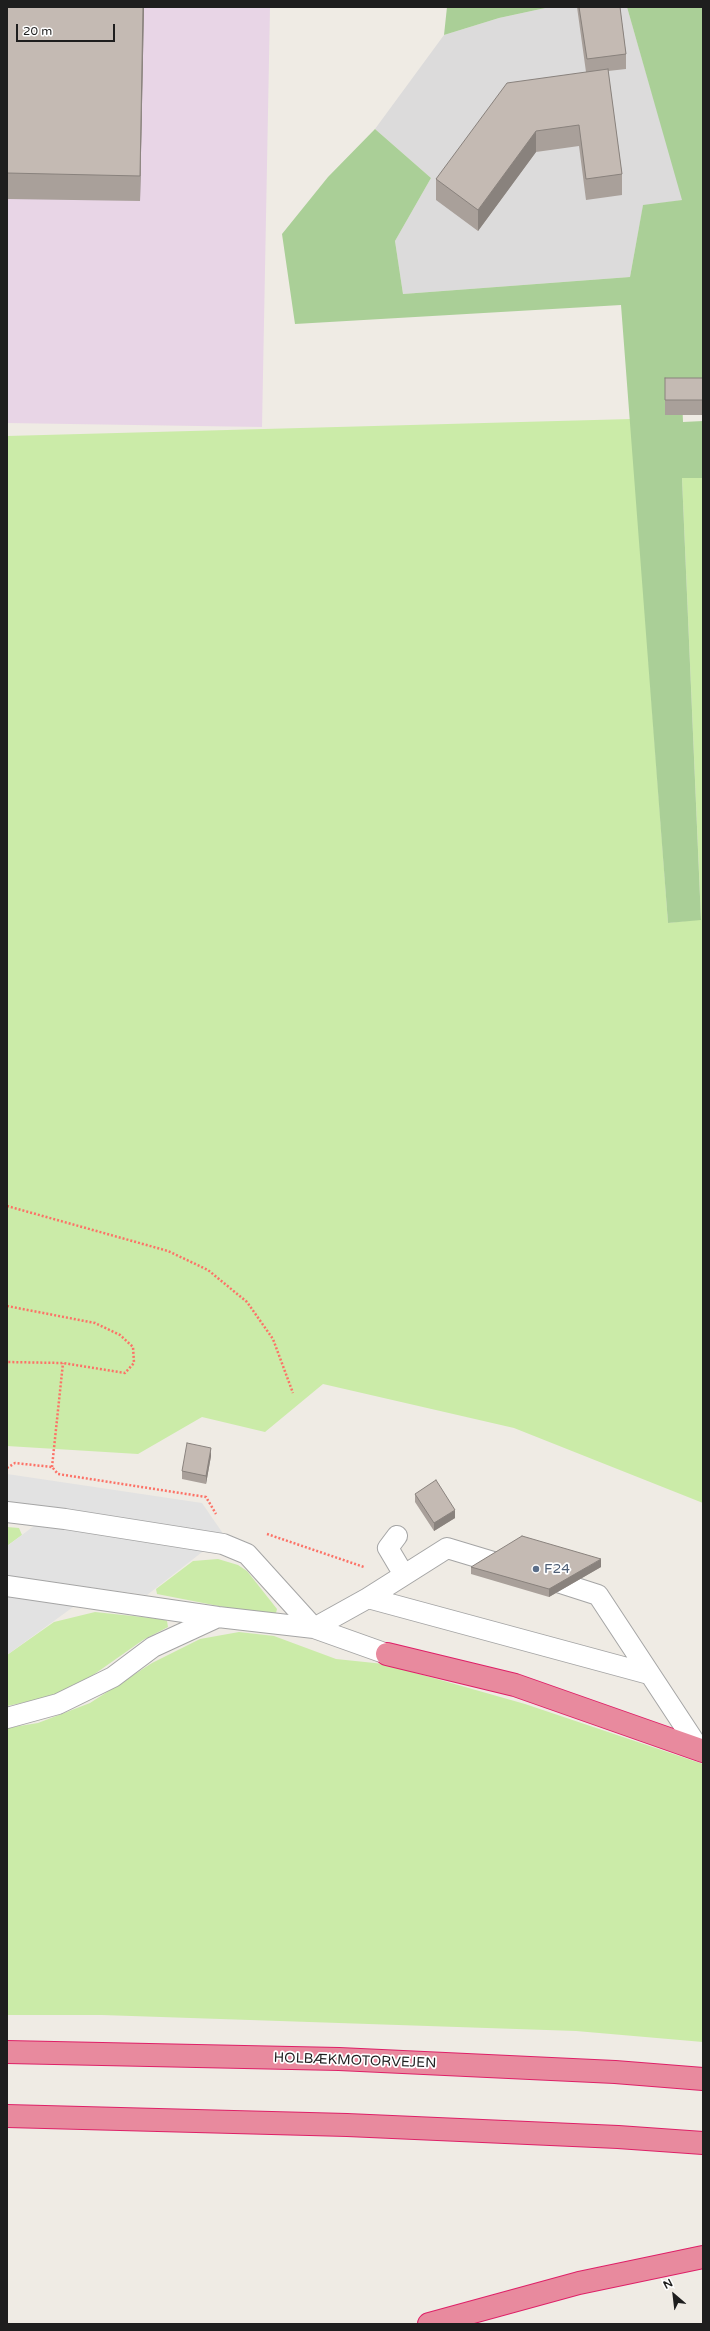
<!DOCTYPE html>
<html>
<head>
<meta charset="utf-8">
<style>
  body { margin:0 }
  #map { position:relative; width:710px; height:2331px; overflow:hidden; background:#efebe4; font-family:"Varela Round",sans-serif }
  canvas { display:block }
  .frame { position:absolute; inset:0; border:8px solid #1e1e1e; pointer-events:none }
  .north { position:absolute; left:654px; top:2275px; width:40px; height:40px; -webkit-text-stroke:3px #fff; paint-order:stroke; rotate:332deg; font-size:11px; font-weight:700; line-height:16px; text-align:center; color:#1e1e1e }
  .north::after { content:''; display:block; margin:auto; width:14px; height:18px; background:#1e1e1e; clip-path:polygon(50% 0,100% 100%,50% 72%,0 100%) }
  .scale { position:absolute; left:16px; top:24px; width:99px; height:18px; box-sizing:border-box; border:2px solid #1e1e1e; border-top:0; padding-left:5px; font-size:12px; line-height:14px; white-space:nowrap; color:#1e1e1e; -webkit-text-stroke:3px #fff; paint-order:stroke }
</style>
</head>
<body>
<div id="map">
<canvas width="710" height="2331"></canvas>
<div class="frame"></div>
<div class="north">N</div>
<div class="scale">20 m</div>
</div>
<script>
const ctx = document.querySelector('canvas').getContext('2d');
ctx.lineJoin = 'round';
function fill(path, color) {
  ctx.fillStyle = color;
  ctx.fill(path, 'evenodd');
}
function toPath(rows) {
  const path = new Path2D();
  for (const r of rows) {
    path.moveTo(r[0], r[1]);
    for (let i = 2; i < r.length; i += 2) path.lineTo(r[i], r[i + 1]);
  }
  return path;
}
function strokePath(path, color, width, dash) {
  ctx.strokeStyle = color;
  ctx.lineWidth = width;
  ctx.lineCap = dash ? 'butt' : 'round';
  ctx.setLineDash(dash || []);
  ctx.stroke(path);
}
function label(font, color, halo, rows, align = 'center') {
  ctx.font = font + ' "Varela Round",sans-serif';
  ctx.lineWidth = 3.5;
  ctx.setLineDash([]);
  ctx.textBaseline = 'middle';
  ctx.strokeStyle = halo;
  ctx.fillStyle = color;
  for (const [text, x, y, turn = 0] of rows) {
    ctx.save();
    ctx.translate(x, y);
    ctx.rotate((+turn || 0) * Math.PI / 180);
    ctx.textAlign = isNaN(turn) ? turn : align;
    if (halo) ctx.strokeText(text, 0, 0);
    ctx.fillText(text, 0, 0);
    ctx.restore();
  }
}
fill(toPath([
  [550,7,627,7,683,200,643,206,630,277,403,294,395,241,431,178,375,129,444,35,499,18]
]), '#dcdbdb');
fill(toPath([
  [7,7,270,7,262,427,7,423]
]), '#e8d5e6');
fill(toPath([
  [631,419,668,923,701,919,682,478,703,478,703,1503,514,1428,323,1384,265,1432,202,1417,138,1454,7,1446,7,436],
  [7,1527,19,1528,22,1535,7,1546],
  [218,1559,238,1565,247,1571,277,1609,275,1617,157,1594,156,1589,193,1561],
  [95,1612,161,1619,167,1621,168,1627,143,1640,86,1680,50,1697,7,1706,7,1655,54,1622],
  [239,1632,274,1636,336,1659,384,1664,525,1704,703,1764,703,2042,576,2031,102,2015,7,2015,7,1728,38,1723,90,1703,152,1663,200,1639]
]), '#cbeba8');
fill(toPath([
  [447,7,550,7,499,18,444,35],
  [627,7,703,7,703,394,682,396,683,422,703,421,703,478,682,478,701,920,668,923,621,305,295,324,282,234,328,177,375,129,431,178,395,241,403,294,630,277,643,205,682,200]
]), '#aacf97');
fill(toPath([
  [7,1474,202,1503,224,1535,147,1595,7,1576,7,1546,34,1526,7,1521],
  [7,1582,91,1594,7,1655]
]), '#e2e2e2');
const service = toPath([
  [7,1512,65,1519,223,1544,247,1554,314,1628,368,1598,649,1674],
  [397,1536,388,1548,404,1575],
  [542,1577,598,1595,700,1750],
  [7,1586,218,1617,314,1628,387,1654],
  [368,1598,447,1548,510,1567],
  [7,1718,58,1704,113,1677,153,1647,218,1617]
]);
const motorway = toPath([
  [387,1654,515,1685,703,1751],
  [7,2052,339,2059,615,2072,703,2079],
  [7,2116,347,2125,618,2137,703,2143],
  [429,2324,579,2283,703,2257]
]);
strokePath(service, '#a5a5a5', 22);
strokePath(motorway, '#de2067', 24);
strokePath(toPath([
  [7,1206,168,1251,208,1270,247,1302,273,1339,293,1393],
  [7,1306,95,1323,120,1335,133,1347,134,1363,125,1373,63,1363,7,1362],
  [52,1467,63,1363],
  [7,1468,15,1463,52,1467,58,1474,206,1497,216,1514],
  [267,1534,364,1567]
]), '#fc7267', 2.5, [2, 2]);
strokePath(service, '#fff', 20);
strokePath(motorway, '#e88a9e', 22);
fill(toPath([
  [7,7,144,7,140,201,7,199],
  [577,7,620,7,626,54,626,69,608,71,622,174,622,195,586,200,579,146,536,152,478,231,436,200,436,179,586,72],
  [665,378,703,378,703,415,665,415],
  [211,1456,206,1484,182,1479,182,1471],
  [415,1494,455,1518,434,1531,415,1502],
  [471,1567,601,1567,549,1597,471,1574]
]), '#a9a09a');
fill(toPath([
  [143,7,144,7,140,201,140,176],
  [536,131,536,152,478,231,478,210],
  [211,1448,211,1456,206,1484,206,1476],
  [455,1510,455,1518,434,1531,434,1523],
  [601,1559,601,1567,549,1597,549,1589]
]), '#89827d');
const building = toPath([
  [7,7,143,7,140,176,7,173,7,7],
  [579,7,620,7,626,54,587,59,579,7],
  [608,69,622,174,586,179,579,125,536,131,478,210,436,179,507,83,608,69],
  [665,378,703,378,703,400,665,400,665,378],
  [187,1443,211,1448,206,1476,182,1471,187,1443],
  [436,1480,455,1510,434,1523,415,1494,436,1480],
  [522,1536,601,1559,549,1589,471,1567,522,1536]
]);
fill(building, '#c4bab3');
strokePath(building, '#89827d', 1);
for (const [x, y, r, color] of [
  [536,1569,4,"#5c6f8a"]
]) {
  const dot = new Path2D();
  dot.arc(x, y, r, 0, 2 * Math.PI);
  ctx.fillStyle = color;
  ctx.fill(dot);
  strokePath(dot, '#fff', 1.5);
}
label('14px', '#4e5e75', '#fff', [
  ["F24",544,1569]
], 'left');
label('14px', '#1e1e1e', '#fff', [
  ["HOLBÆKMOTORVEJEN",355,2061,2]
]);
</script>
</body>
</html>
